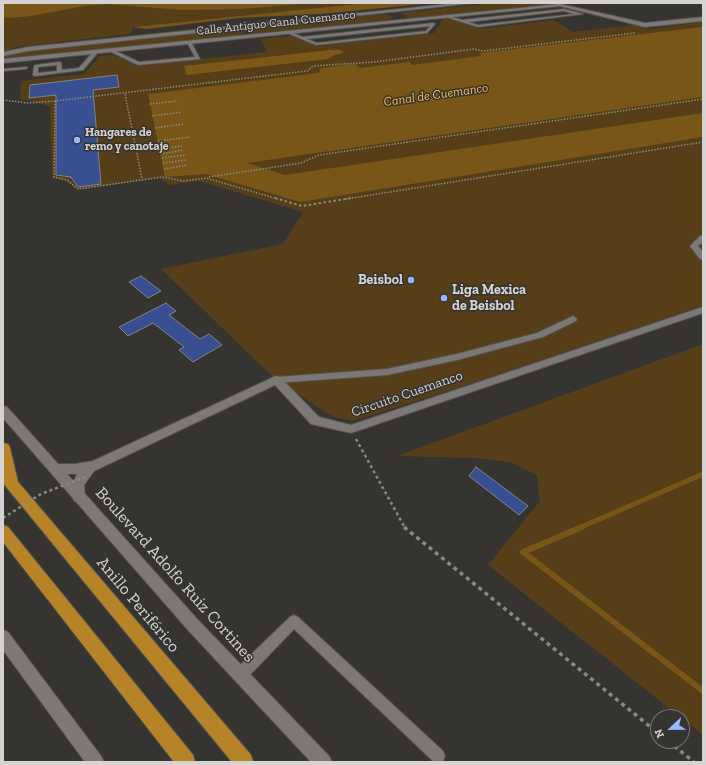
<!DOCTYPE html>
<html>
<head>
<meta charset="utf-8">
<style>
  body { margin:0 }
  #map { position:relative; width:706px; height:765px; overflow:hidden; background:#363430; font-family:"Zilla Slab",serif }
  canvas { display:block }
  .frame { position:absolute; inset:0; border:4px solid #d5d3d1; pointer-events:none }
  .north { position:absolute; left:650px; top:709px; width:40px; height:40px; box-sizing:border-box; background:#363430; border:1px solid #767470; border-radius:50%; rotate:248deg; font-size:11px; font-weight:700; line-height:16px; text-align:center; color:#d5d3d1 }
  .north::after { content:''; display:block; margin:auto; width:14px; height:18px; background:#98b6fd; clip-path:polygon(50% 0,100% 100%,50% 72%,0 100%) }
</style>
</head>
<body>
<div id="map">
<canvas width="706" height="765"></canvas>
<div class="frame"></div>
<div class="north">N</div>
</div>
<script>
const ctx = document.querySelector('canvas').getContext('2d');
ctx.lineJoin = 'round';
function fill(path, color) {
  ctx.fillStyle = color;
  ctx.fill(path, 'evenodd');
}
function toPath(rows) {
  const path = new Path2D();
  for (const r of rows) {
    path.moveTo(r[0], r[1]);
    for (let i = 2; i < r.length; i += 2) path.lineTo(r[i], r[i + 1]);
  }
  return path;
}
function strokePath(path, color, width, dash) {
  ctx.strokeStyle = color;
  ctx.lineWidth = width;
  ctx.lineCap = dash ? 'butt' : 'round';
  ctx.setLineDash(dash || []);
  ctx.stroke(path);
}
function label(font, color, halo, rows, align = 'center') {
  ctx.font = font + ' "Zilla Slab",serif';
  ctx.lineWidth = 3;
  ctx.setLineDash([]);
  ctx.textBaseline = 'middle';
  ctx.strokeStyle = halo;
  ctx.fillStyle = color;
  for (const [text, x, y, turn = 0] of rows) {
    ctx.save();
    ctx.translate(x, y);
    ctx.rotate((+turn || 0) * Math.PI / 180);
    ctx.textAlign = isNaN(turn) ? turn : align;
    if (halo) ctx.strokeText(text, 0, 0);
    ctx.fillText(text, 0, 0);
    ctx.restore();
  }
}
fill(toPath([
  [3,3,366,3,133,27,130,34,21,46,3,51],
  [493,3,563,3,406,19,407,16,400,13],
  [385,14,394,17,386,20,250,34,253,30,243,27],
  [443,19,451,19,480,29,554,20,573,32,634,25,651,29,703,22,703,310,353,421,333,417,275,379,161,269,283,244,303,212,199,181,169,185,160,178,78,190,66,181,52,178,50,106,20,99,21,81,84,74,100,56,113,55,139,66,267,52,260,39,292,36,318,46,434,33],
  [237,28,247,31,239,35,3,60,3,57,23,51],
  [703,344,703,735,488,565,540,501,537,475,510,462,474,458,397,456]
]), '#563f18');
fill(toPath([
  [330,50,341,50,344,53,334,55,328,59,187,75,184,66]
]), '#7a5819');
fill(toPath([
  [3,3,311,3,242,9,181,10,107,4,85,6,31,16,10,18,3,17],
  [366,3,434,3,320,14,238,18,147,29,133,27],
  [703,27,703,97,247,163,285,175,703,113,703,137,300,202,206,174,165,177,148,94,319,73,321,68,355,64,360,68,410,62,412,65,481,56,479,53]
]), '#785617');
strokePath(toPath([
  [579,528,703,474]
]), '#785617', 5);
strokePath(toPath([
  [582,527,523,552,703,691]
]), '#785617', 6);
const building = toPath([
  [117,75,119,87,93,90,101,184,78,187,71,177,56,175,56,95,29,98,30,85,117,75],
  [141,276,161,291,148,298,129,282,141,276],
  [166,303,176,311,169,315,200,339,209,334,222,345,193,362,179,350,184,347,153,323,128,336,119,327,166,303],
  [476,467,528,506,519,515,469,476,476,467]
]);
fill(building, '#385091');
strokePath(building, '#818387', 1);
const service = toPath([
  [564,9,583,14,478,27,443,16,445,15,462,20,564,9],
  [564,11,574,14,478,25,468,22,564,11],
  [433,23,435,24,427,33,316,45,285,32,289,31,302,37,433,23],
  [430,26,426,31,317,43,307,39,430,26],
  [189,41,191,42,200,59,138,65,107,50,111,49,139,62,195,57,187,42,189,41],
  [95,50,99,51,83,70,35,76,33,75,34,66,36,65,59,62,61,63,62,70,79,68,95,50],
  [57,65,57,71,38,73,38,67,57,65],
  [27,67,27,68,25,69,3,71,3,69,27,67],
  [700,236,703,236,703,242,698,246,703,252,703,259,700,259,690,246,700,236],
  [573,316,577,319,576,321,543,337,457,360,387,375,276,383,272,380,276,377,387,369,457,354,537,333,573,316],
  [294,615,298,617,443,751,445,756,443,761,433,761,294,629,245,680,240,681,235,680,234,675,235,670,290,617,294,615]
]);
const minor = toPath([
  [458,3,475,3,28,51,3,56,3,52,28,47,458,3],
  [560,4,645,23,703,17,703,21,645,27,560,6,3,63,3,59,560,4],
  [703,307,703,313,351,433,311,424,275,385,94,471,84,485,85,497,84,501,79,502,74,501,73,497,72,485,77,474,55,474,51,472,49,469,51,466,55,464,75,464,93,461,276,376,280,377,319,417,351,425,703,307]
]);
const secondary = toPath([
  [3,406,7,407,198,620,329,756,332,762,311,762,188,630,3,418,3,406],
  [3,630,8,632,101,756,104,762,85,762,3,650,3,630]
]);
const motorway = toPath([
  [3,443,8,444,10,448,18,482,251,755,253,762,232,762,3,483,3,443],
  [3,525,8,527,193,755,195,762,174,762,3,542,3,525]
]);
strokePath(service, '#545250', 2);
strokePath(minor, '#545250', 2);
strokePath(secondary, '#545250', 2);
strokePath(motorway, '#545250', 2);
strokePath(toPath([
  [125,94,142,179],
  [3,100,28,103,55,101,307,71,313,66,374,62,474,49,483,51,635,33],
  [55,101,54,177,67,180,78,189,162,177,183,181,206,178,278,199],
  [150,104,177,101],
  [152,116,182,112],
  [155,128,183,124],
  [158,141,190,137],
  [160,149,182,146],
  [160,154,183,150],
  [162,158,185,155],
  [163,163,186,160],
  [164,169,187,165],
  [209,177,301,163,319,155,703,99],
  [346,199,703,142]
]), '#8a8885', 1.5, [1.5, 1.5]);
strokePath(toPath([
  [275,198,302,206,352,198]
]), '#8a8885', 2, [2.5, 2.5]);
strokePath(toPath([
  [356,439,405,528]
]), '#8a8885', 2.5, [3, 3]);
strokePath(toPath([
  [404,527,658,733],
  [668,741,694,762]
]), '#8a8885', 3.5, [4, 4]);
fill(service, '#7b7875');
fill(minor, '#7b7875');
fill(secondary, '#7b7875');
fill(motorway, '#b68427');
strokePath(toPath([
  [3,518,41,494,85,477]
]), '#8a8885', 2.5, [3, 3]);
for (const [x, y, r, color] of [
  [77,140,4,"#98b6fd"],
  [411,280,4,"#98b6fd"],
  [444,298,4,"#98b6fd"]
]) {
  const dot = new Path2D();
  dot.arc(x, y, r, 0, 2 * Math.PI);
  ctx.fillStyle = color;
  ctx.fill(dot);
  strokePath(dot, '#363430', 1.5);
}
label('12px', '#d5d3d1', '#363430', [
  ["Calle Antiguo Canal Cuemanco",276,23,-6]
]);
label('bold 12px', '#d5d3d1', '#363430', [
  ["Hangares de",85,133],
  ["remo y canotaje",85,147]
], 'left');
label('italic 13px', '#fabd51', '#363430', [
  ["Canal de Cuemanco",436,95,-8]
]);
label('bold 14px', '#d5d3d1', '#363430', [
  ["Beisbol",403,280],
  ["Liga Mexica",452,290,"left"],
  ["de Beisbol",452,306,"left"]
], 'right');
label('14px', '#d5d3d1', '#363430', [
  ["Circuito Cuemanco",407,394,-19]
]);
label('17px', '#d5d3d1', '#363430', [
  ["Boulevard Adolfo Ruiz Cortines",175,575,48],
  ["Anillo Periférico",138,605,50]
]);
</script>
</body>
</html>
